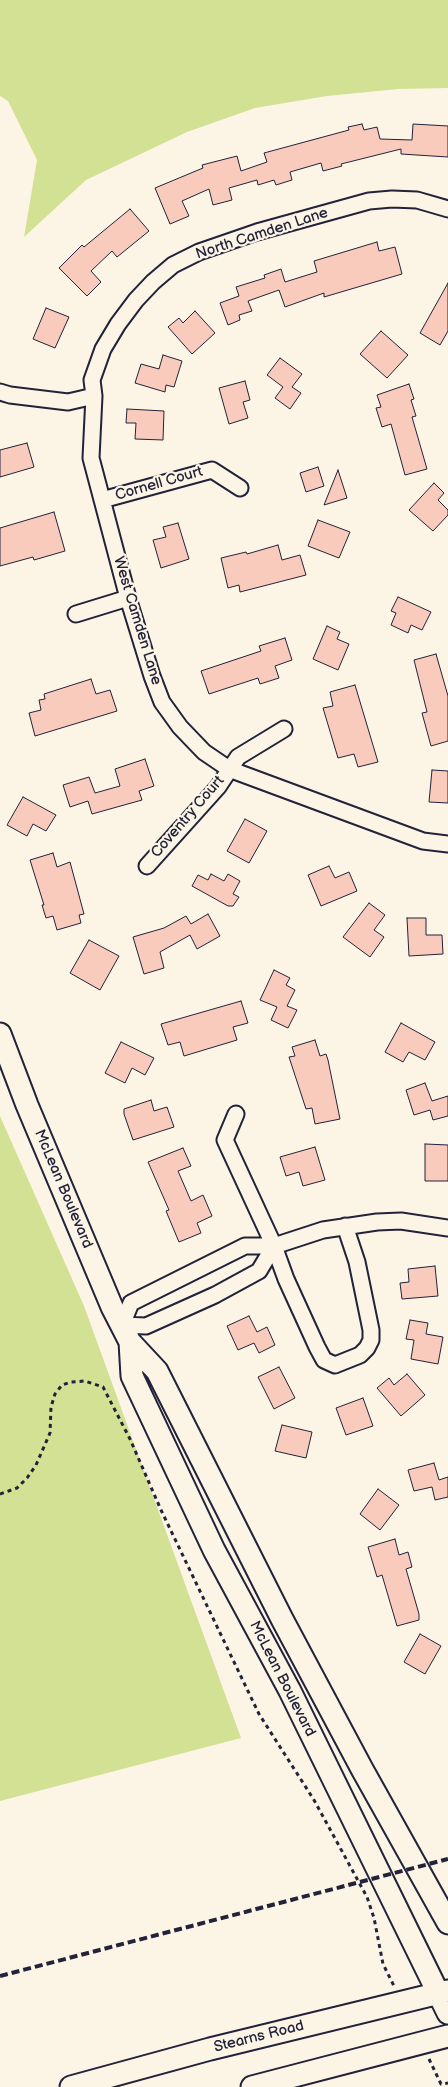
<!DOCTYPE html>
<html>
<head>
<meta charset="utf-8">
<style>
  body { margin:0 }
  canvas { display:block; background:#fcf5e5 }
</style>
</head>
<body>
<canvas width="448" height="2087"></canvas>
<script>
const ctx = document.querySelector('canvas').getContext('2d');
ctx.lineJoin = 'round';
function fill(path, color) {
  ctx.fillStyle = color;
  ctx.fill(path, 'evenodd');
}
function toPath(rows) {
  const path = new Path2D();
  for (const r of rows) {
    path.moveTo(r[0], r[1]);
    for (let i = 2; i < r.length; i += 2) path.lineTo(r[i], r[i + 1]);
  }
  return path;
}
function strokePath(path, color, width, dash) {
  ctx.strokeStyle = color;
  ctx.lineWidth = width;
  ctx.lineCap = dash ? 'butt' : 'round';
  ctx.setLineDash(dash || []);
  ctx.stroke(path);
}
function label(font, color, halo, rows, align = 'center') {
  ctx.font = font + ' "Balsamiq Sans",sans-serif';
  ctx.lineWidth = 4.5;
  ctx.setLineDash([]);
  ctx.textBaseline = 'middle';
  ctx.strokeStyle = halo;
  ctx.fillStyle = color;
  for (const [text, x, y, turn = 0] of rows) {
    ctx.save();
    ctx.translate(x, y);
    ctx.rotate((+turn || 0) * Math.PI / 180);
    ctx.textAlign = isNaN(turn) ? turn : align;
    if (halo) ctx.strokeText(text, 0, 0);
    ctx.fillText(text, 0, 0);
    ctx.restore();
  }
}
fill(toPath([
  [0,0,448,0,448,88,398,89,327,96,255,108,187,132,86,180,24,237,37,160,8,101,0,96],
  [0,1116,84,1306,241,1738,0,1801]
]), '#d2e194');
const building = toPath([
  [362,124,364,130,377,127,380,139,412,140,413,124,448,126,448,157,401,154,401,149,341,164,342,166,323,171,321,163,290,172,292,180,276,185,274,180,258,185,257,180,229,188,232,200,213,205,209,189,182,201,189,216,170,224,155,188,203,168,202,165,237,156,241,171,267,162,264,153,349,130,348,127,362,124],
  [130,209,149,231,117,257,112,251,91,271,101,282,87,296,59,268,82,245,84,247,130,209],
  [377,242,379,251,395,247,402,274,324,297,324,293,285,307,279,290,248,301,252,311,239,315,240,320,228,325,220,303,239,296,236,287,265,278,264,275,281,269,285,282,317,272,314,261,377,242],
  [448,283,448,331,440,345,420,333,448,283],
  [46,308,69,317,55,348,33,339,46,308],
  [195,311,215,333,192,354,168,327,179,318,183,323,195,311],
  [381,331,408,355,387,378,360,354,381,331],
  [163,355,182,361,174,387,166,385,165,392,135,383,141,364,159,369,163,355],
  [280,358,302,374,292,387,301,393,290,409,275,398,283,387,267,375,280,358],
  [245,381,250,400,243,402,248,418,229,424,219,388,245,381],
  [409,384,414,399,411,400,416,416,412,417,427,469,405,475,391,424,382,427,376,408,381,407,377,395,409,384],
  [127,409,164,411,163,440,135,439,136,423,126,423,127,409],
  [27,443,34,467,0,477,0,450,27,443],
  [318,467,324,486,306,492,300,473,318,467],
  [338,470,347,498,324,505,338,470],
  [434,483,444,493,438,500,448,510,448,515,433,531,409,510,434,483],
  [54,512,65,551,34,560,33,557,0,566,0,528,54,512],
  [318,520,350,532,339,558,308,546,318,520],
  [178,523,189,559,161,568,153,540,166,537,163,527,178,523],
  [278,545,282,560,300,555,306,575,240,592,239,585,228,588,221,558,246,552,247,554,278,545],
  [398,597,431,612,422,630,411,625,408,633,391,625,396,613,391,611,398,597],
  [327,626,340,632,337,639,349,644,338,670,313,659,327,626],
  [285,638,292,660,275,666,279,678,260,684,258,678,209,694,201,671,261,651,259,646,285,638],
  [436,654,448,696,448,741,431,746,422,713,427,712,414,660,436,654],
  [91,679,96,694,110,690,117,711,35,736,29,713,41,710,39,700,45,699,44,694,91,679],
  [355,685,378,762,358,767,354,754,338,758,323,708,333,706,330,692,355,685],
  [145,759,154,786,139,791,142,800,92,814,88,801,70,807,63,785,89,777,95,793,120,786,115,769,145,759],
  [432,770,448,771,448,803,429,802,432,770],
  [23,797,56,815,46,831,33,824,27,836,7,825,23,797],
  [245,819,267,831,249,863,227,851,245,819],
  [53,853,57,867,70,862,84,914,79,915,81,923,57,930,53,916,46,918,42,905,44,905,30,860,53,853],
  [329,866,335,878,349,872,357,891,321,906,308,875,329,866],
  [211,874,224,881,228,874,240,881,233,894,239,897,233,906,228,906,192,886,198,875,208,880,211,874],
  [369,903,385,915,374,930,384,937,370,957,343,937,369,903],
  [208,914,220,936,197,949,190,935,160,952,164,968,144,974,133,937,164,928,186,916,191,924,208,914],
  [407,918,426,918,426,935,442,935,443,954,409,956,407,918],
  [89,940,119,956,100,990,70,973,89,940],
  [274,970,290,978,286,985,295,990,287,1006,297,1010,288,1028,271,1020,277,1007,260,1000,274,970],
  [241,1001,248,1023,233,1027,237,1040,184,1056,180,1042,168,1045,161,1024,241,1001],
  [401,1023,435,1042,425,1060,409,1052,403,1062,385,1052,401,1023],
  [315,1040,320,1056,326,1054,328,1060,340,1119,315,1124,312,1108,306,1109,289,1057,295,1056,292,1047,315,1040],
  [121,1042,154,1058,145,1075,132,1068,125,1083,105,1073,121,1042],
  [425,1083,432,1101,448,1096,448,1116,433,1120,430,1110,414,1115,406,1090,425,1083],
  [151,1100,154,1111,167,1107,174,1127,133,1140,124,1114,124,1109,151,1100],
  [425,1144,448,1145,448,1181,425,1181,425,1144],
  [315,1147,325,1180,303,1186,299,1172,286,1176,280,1157,315,1147],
  [183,1148,191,1166,178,1171,191,1201,203,1195,212,1216,197,1223,201,1233,179,1242,166,1211,169,1210,148,1162,183,1148],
  [435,1266,438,1296,402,1299,400,1283,409,1282,408,1269,435,1266],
  [249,1316,257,1332,267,1327,275,1345,259,1353,254,1343,238,1350,227,1326,249,1316],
  [410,1320,428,1323,426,1334,443,1337,438,1364,411,1359,414,1340,406,1339,410,1320],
  [279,1367,295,1398,274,1409,258,1377,279,1367],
  [407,1374,425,1395,401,1416,377,1388,389,1378,394,1385,407,1374],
  [363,1398,373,1426,346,1435,336,1408,363,1398],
  [282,1425,312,1432,306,1458,275,1451,282,1425],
  [434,1463,439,1480,448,1477,448,1497,435,1500,432,1487,414,1491,408,1470,434,1463],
  [378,1489,399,1505,380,1530,360,1514,378,1489],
  [395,1539,399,1555,408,1552,412,1567,406,1569,419,1614,419,1620,397,1626,382,1575,377,1577,368,1547,395,1539],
  [420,1634,441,1646,425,1674,404,1662,420,1634]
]);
fill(building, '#f9cbbd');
strokePath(building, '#22223b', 1);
const street = toPath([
  [448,209,417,200,392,199,369,201,257,232,199,252,173,265,153,282,136,300,118,324,103,349,92,380,94,396,91,458,128,598,152,676,162,702,180,727,204,752,229,769,423,841,448,844],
  [0,392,10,395,68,402,94,396],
  [102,500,212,470,240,488],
  [76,614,128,598],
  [147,866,218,787,238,757,284,729],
  [236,1114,225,1140,274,1246,286,1279,317,1347,324,1360,335,1365,360,1355,367,1348,371,1340,371,1330,357,1262,345,1226],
  [274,1246,259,1271,215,1295,146,1326,122,1325,131,1303,245,1246,274,1246,323,1230,377,1222,401,1221,448,1228]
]);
const secondary = toPath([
  [0,1034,27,1105,112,1307,130,1342,157,1371,282,1619,362,1769,448,1923],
  [130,1342,132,1376,214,1550,290,1691,448,2013],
  [71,2087,210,2049,448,1991],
  [252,2087,448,2036]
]);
strokePath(street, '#22223b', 19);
strokePath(secondary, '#22223b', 25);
strokePath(toPath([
  [0,1494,17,1488,27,1478,36,1465,50,1433,51,1407,55,1394,62,1385,71,1382,85,1381,103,1387,130,1439,161,1510,259,1714,314,1800,367,1897,374,1918,383,1964,394,1986],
  [429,2059,441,2084,448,2083]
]), '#22223b', 3, [4, 4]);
strokePath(street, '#fcf5e5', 15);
strokePath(secondary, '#fcf5e5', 21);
strokePath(toPath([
  [0,1976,448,1859]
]), '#22223b', 4, [8, 4]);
label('15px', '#22223b', '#fcf5e5', [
  ["North Camden Lane",262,234,-18],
  ["Cornell Court",159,484,-16],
  ["West Camden Lane",137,621,73],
  ["Coventry Court",188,817,-49],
  ["McLean Boulevard",63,1189,67],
  ["McLean Boulevard",282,1679,63],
  ["Stearns Road",259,2037,-14]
]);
</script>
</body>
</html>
